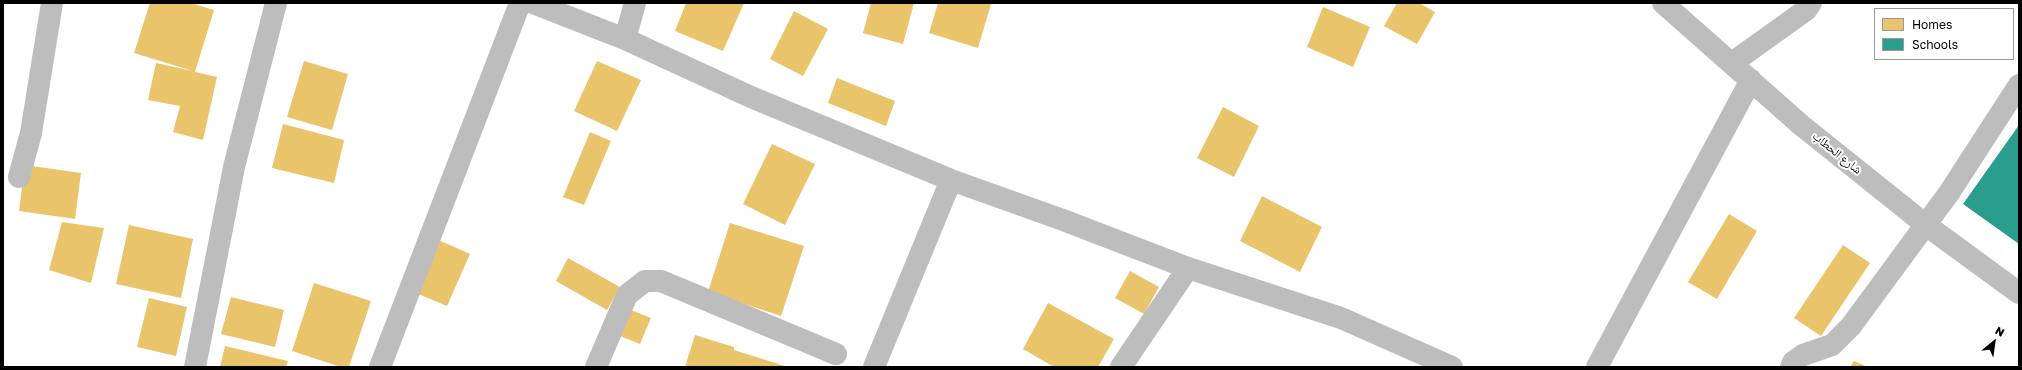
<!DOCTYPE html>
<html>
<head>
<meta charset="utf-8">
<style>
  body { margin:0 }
  #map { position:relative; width:2022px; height:370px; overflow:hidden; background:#fff; font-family:"Golos Text",sans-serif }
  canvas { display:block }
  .frame { position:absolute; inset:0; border:4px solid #000; pointer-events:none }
  .legend { position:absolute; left:1874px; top:8px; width:140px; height:52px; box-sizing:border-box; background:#fff; border:1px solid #999; margin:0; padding:5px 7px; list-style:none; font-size:12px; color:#000 }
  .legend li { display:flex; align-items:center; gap:8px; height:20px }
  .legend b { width:20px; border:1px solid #999 }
  .north { position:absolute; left:1974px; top:322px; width:40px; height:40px; -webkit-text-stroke:3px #fff; paint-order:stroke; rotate:29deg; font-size:11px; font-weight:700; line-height:16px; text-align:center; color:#000 }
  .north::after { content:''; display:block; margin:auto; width:14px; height:18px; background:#000; clip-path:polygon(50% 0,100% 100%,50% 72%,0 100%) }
</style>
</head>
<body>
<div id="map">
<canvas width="2022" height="370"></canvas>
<div class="frame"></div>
<ul class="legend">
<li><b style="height:11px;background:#e9c46a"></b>Homes</li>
<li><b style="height:11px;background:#2a9d8f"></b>Schools</li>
</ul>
<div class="north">N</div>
</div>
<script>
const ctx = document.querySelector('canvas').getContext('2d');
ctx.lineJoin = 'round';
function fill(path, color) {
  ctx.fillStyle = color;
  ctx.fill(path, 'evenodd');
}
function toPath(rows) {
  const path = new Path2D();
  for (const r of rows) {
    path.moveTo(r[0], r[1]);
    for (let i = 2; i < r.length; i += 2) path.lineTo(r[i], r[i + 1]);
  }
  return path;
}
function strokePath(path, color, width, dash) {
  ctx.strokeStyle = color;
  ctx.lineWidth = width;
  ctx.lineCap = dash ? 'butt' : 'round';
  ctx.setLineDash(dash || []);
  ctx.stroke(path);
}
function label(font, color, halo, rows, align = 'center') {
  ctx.font = font + ' "Golos Text","Noto Naskh Arabic",sans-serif';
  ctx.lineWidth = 4;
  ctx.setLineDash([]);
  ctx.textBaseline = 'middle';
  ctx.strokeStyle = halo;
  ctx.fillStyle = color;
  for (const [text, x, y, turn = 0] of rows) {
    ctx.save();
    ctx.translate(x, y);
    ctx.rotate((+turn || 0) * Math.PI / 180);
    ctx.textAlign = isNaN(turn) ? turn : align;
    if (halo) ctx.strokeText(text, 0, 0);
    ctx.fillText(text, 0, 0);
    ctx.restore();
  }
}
fill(toPath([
  [150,3,191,3,214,10,195,72,217,77,203,140,173,132,180,106,148,100,156,63,193,71,134,53],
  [686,3,744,3,723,51,675,31],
  [871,3,914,3,903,44,863,33],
  [938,3,991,4,978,48,929,33],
  [1397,3,1419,3,1435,12,1417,44,1384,26],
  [1323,7,1370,27,1353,67,1307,47],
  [794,11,828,29,803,76,770,59],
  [304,61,348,74,332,130,287,117],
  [597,61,641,80,617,131,574,111],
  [837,78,895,101,886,126,828,103],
  [1223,107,1259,126,1234,177,1197,158],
  [283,124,344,140,334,183,272,168],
  [590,132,611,141,584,205,563,197],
  [772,144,815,164,785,225,743,204],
  [25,165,81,173,75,219,19,211],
  [1262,196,1322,227,1300,272,1240,241],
  [1729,214,1757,231,1717,299,1688,282],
  [62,222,104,228,91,283,49,270],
  [730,223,804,246,781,316,708,292],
  [129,225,193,239,181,298,116,284],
  [434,238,470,254,447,306,411,291],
  [1843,245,1870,263,1821,336,1794,318],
  [568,258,620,287,607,310,556,281],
  [1130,271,1159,287,1144,314,1115,298],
  [314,283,371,301,349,367,341,367,292,351],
  [231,297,284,310,275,347,221,334],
  [149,298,187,307,176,356,137,347],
  [1048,303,1114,339,1098,367,1054,367,1023,349],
  [621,306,651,318,640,344,610,332],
  [695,335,734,347,734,350,788,367,685,367],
  [225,346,288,361,286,367,220,367],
  [1854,361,1868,367,1850,367]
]), '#e9c46a');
fill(toPath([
  [2019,125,2018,201,2019,244,1963,204]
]), '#2a9d8f');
strokePath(toPath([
  [533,3,625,39,751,97,951,180,1063,220,1188,268,1341,318,1452,367],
  [1663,3,1801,125,1926,225,2019,293],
  [625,39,635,3],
  [1732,63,1806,10,1811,3],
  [19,177,31,133,52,3],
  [195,367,234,167,276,3],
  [380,367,520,3],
  [596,367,627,295,645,281,661,281,836,354],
  [874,367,951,180],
  [1121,367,1188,268],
  [1597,367,1751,80],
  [1791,367,1793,362,1803,355,1832,345,1851,326,1949,193,2019,85]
]), '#bdbdbd', 22);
label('12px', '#000', '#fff', [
  ["شارع الحطاب",1837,153,39]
]);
</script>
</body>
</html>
